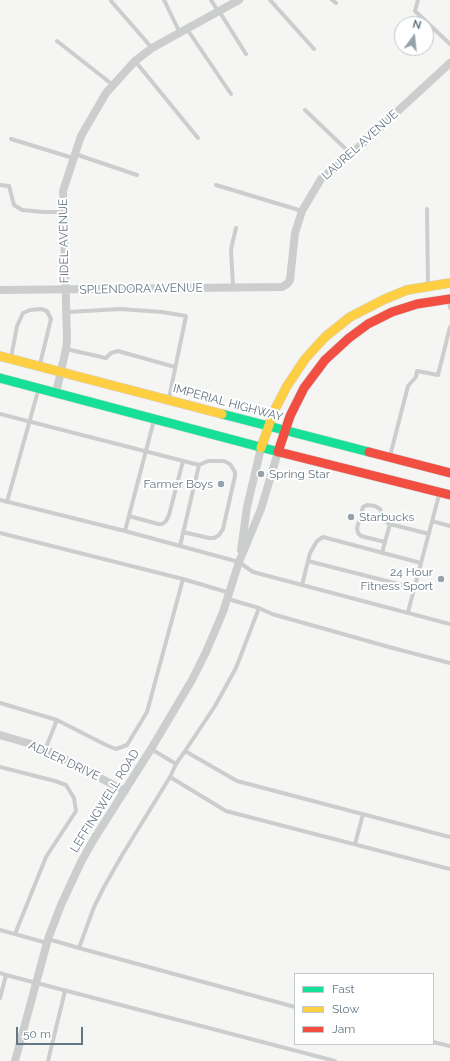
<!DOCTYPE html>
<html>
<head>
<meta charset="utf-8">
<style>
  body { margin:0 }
  #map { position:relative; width:450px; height:1061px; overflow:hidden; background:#f5f5f3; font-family:Raleway,sans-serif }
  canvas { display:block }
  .legend { position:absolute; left:294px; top:973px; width:140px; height:72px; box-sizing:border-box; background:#fff; border:1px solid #c1c8ce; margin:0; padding:5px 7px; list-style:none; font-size:12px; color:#637684 }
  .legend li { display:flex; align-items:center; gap:8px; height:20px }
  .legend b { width:20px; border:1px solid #c1c8ce }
  .north { position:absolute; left:394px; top:16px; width:40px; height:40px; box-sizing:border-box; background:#fff; border:1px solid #c1c8ce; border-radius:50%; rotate:15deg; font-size:11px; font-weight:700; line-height:16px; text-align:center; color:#637684 }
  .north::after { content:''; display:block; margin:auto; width:14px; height:18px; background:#96a2ab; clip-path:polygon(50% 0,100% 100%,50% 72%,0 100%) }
  .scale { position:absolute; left:16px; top:1027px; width:67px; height:18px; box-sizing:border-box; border:2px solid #637684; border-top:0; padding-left:5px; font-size:12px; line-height:14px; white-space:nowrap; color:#637684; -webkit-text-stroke:3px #fff; paint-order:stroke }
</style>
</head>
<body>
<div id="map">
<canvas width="450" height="1061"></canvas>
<ul class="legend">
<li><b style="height:5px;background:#16e098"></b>Fast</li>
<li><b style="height:5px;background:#ffcf43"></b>Slow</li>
<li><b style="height:5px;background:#f24e42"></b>Jam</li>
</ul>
<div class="north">N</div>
<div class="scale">50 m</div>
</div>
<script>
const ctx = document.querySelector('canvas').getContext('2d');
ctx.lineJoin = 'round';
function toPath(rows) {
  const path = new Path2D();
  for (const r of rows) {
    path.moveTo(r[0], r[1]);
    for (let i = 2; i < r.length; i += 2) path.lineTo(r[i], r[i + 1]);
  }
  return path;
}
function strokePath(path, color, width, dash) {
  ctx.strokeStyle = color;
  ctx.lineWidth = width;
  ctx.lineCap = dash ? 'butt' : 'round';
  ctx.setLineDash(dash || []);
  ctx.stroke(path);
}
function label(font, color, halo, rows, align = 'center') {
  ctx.font = font + ' Raleway,sans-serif';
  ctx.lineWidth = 4;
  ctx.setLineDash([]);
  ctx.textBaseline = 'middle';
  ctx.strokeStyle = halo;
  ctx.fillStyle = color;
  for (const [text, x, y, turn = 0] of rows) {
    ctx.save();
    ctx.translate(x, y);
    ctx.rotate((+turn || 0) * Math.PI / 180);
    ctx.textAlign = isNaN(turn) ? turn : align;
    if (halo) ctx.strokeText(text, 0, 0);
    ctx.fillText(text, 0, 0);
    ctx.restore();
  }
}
const fast = toPath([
  [0,378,279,452],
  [222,414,369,452]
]);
const slow = toPath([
  [0,356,222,414],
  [261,448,274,411,287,386,305,359,325,337,350,317,385,299,407,290,450,283]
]);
const jam = toPath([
  [278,452,290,416,304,388,325,360,349,338,368,324,392,312,417,304,450,299],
  [279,452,450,495],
  [369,452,450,473]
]);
strokePath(fast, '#d2d3d4', 10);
strokePath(slow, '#d2d3d4', 10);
strokePath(jam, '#d2d3d4', 10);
strokePath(toPath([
  [164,0,180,33],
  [211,0,218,11],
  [270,0,314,49],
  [332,0,336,3],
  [418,0,415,11,450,44],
  [111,1,152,48],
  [219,11,246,54],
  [187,29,231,94],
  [57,41,113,85],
  [135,61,198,138],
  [305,110,351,154],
  [11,139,73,158],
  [75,154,137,175],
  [0,185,9,186,14,205,22,210,44,212,64,212],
  [216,185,302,211],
  [427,209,428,286],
  [233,287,231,249,236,228],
  [449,300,450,308],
  [67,312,120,309,162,312,186,316,169,398],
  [66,349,106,358,111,353,118,351,175,367],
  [11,358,17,326,23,313,30,310,41,309,47,311,51,319,40,364],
  [0,414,199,465,180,546],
  [154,420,125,531,239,562,253,572,450,624],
  [390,456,408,386,416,377,417,371,438,375,450,327],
  [0,500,125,531],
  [7,502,38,391],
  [129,516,158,524,162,524,166,521,169,515,183,461],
  [432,521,450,526],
  [183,532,209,538,214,538,219,535,223,529,235,476,235,472,230,464,224,461,208,461,199,465],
  [0,533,183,579],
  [385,542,361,536,358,533,357,528,363,507,367,505,375,506,380,509,382,513,381,519,390,524],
  [382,553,390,524,429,534],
  [308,561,414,588],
  [302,585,310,553,317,541,323,537,421,563,439,495],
  [259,608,272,614,389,647,450,663],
  [408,612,421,563],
  [0,703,57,720],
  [151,749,176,764,170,777,226,811,450,869],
  [45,750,57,720,106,745,116,749,127,745,147,712,183,579,230,593],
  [185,751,215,706,236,668,259,608,228,599],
  [176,764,185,751,237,781,450,837],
  [0,767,55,781,66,785,74,798,76,811,46,857,15,934],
  [355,844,363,814],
  [0,930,47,943],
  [48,939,79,948,94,907,104,887,121,857,170,777],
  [79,948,295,1007],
  [0,973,6,975],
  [0,998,6,975,335,1061],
  [433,1042,450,1046],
  [48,1061,65,991]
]), '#cccece', 4);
strokePath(toPath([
  [0,290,282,287,287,284,290,280,295,233,302,211,321,179,361,145,450,63],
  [56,393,66,349,67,340,63,191,81,136,106,93,135,61,152,48,239,0],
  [241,550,247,507,261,448],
  [0,735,31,744,55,754,125,791],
  [15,1061,48,939,61,905,81,862,94,839,151,749,192,680,206,652,223,612,239,562,261,509,278,452]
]), '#cccece', 8);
strokePath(fast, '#16e098', 9);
strokePath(slow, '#ffcf43', 9);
strokePath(jam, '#f24e42', 9);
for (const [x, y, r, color] of [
  [261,474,4,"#96a2ab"],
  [221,484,4,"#96a2ab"],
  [351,517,4,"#96a2ab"],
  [441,579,4,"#96a2ab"]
]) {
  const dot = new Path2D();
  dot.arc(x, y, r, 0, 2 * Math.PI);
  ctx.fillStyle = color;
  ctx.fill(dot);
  strokePath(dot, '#fff', 1.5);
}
label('12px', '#637684', '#fff', [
  ["LAUREL AVENUE",360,145,-42],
  ["FIDEL AVENUE",64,241,-91],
  ["SPLENDORA AVENUE",141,289,-1],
  ["IMPERIAL HIGHWAY",228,403,15],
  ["ADLER DRIVE",64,761,25],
  ["LEFFINGWELL ROAD",105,801,-58]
]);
label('12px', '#637684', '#fff', [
  ["Spring Star",269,474],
  ["Farmer Boys",213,484,"right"],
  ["Starbucks",359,517],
  ["24 Hour",433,572,"right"],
  ["Fitness Sport",433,586,"right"]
], 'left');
</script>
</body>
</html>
